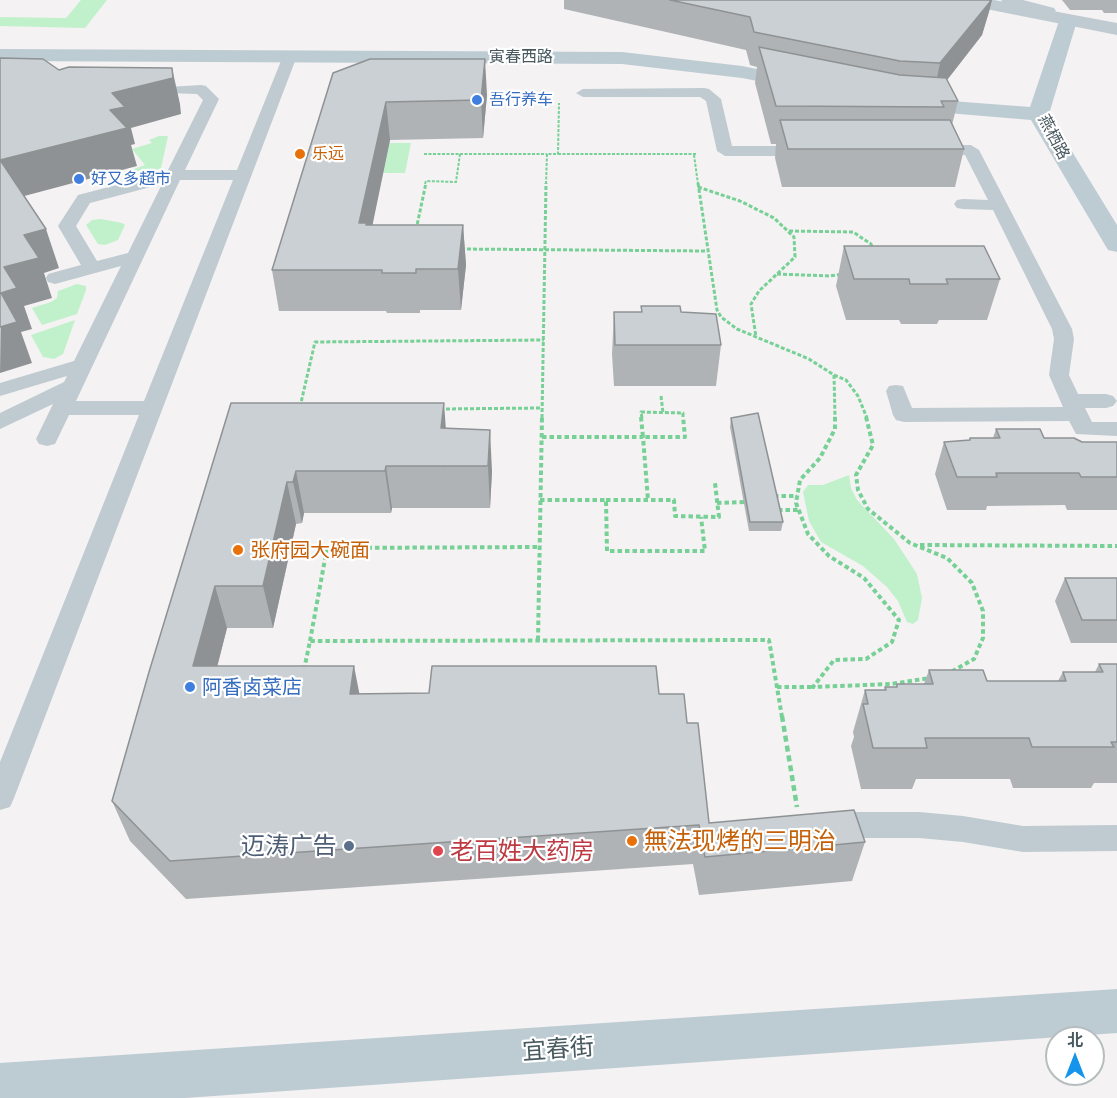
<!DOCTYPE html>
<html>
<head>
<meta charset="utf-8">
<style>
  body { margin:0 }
  #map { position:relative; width:1117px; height:1098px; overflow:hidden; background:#f4f2f2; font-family:Ubuntu,"Noto Sans SC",sans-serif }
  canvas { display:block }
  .north { position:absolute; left:1045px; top:1026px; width:60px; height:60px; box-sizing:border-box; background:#fff; border:2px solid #b6bdbf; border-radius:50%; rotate:0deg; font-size:16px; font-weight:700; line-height:24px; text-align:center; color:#485960 }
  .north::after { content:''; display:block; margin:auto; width:21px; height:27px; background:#1495eb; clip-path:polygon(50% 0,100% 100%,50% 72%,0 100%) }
</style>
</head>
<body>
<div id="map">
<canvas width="1117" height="1098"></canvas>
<div class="north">北</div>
</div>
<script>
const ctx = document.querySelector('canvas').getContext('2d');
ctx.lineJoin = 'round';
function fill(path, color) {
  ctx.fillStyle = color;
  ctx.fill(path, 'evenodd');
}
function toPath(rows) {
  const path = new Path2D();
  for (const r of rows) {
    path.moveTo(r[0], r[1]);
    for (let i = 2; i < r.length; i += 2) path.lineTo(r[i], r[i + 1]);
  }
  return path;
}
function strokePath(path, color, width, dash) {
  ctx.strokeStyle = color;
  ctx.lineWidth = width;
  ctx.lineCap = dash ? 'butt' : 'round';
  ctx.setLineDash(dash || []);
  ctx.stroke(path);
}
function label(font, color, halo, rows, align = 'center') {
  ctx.font = font + ' Ubuntu,"Noto Sans SC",sans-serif';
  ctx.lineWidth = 4.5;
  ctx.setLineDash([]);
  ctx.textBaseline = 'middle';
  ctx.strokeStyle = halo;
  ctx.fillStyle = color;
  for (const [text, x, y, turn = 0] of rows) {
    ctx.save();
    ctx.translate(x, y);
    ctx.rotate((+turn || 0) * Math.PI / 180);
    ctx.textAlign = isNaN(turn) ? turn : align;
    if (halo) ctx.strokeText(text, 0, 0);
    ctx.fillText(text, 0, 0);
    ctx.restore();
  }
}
fill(toPath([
  [81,0,107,0,85,28,0,26,0,17,66,18],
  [159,136,168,136,161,168,139,175,134,169,145,165,132,149,152,143,149,140],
  [357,143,411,143,405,173,350,173],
  [101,219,122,223,125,225,118,240,105,245,98,244,86,225,92,220],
  [77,284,86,286,86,290,77,314,42,325,32,308,51,302,57,298,58,291],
  [75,320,63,354,54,359,43,357,31,335],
  [849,475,851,488,857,500,894,539,917,574,922,598,918,620,913,624,907,622,898,601,887,587,863,566,821,542,809,521,803,492,808,485,823,485]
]), '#c0f1cb');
strokePath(toPath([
  [424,154,547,154],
  [558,154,696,154],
  [694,155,698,184],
  [425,184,426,181,456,182,460,154],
  [546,184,547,154,558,154,559,103]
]), '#77d196', 2, [3, 1.5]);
strokePath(toPath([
  [698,183,717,310,721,317,737,329,809,359,834,375,835,418],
  [698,187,740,201,774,218,794,237,795,257,759,291,751,304,756,337],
  [416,230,426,183],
  [789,231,853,232,871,244,873,249],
  [461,249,708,251],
  [777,274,830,276,843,274],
  [834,375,846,380,858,396,867,418],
  [661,396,663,413],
  [300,407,315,342,544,340],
  [440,409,542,408],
  [542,418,546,183],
  [642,418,641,412,683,413,683,418]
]), '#77d196', 3, [4, 2]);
strokePath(toPath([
  [641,417,643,437,685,437,683,417],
  [835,417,835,429,820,458,800,480,796,503,808,534,829,556,864,578,899,620,892,642,866,659,834,660,813,687,891,684,930,678],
  [866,417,873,445,856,475,858,490,868,509,910,543,947,558,972,583,983,611,983,638,974,659,951,672],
  [542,437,643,437,648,500],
  [774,496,797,496],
  [540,500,606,500,607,551,705,551,701,517],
  [606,500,674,500,675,516,719,517,715,483],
  [717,503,744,502],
  [778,510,798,510],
  [920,545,1117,546],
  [538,640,542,417],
  [310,641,327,548,539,547],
  [304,670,310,641,769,640,782,717],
  [777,687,813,687]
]), '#77d196', 4, [4.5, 3]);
strokePath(toPath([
  [782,716,797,807]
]), '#77d196', 4.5, [6, 4]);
fill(toPath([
  [1001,0,1023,0,1054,8,1056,11,1049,15,1003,3,1001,0],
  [290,52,297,56,14,798,10,807,0,810,0,762,139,415,69,415,55,444,47,446,39,444,36,439,53,404,0,429,0,413,64,382,67,376,0,396,0,383,74,361,121,266,55,284,48,282,46,278,48,274,81,265,58,226,78,195,167,172,203,100,197,94,168,93,166,90,168,87,201,85,206,86,219,99,185,170,237,170,283,56,290,52],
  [180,180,233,180,144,401,76,401,180,180],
  [162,184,128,253,97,261,76,226,90,203,162,184],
  [704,88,709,89,721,99,732,146,809,146,817,151,809,156,725,156,717,151,706,101,700,97,583,97,576,93,583,89,704,88],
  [931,145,971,145,979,150,1072,329,1074,339,1069,375,1078,394,1106,394,1113,396,1117,401,1113,406,1106,408,1085,408,1092,422,1117,422,1117,436,1076,434,1069,421,904,422,896,420,893,415,886,391,889,386,896,385,903,386,912,408,1063,407,1049,375,1054,339,1052,329,993,210,963,209,957,208,954,204,957,200,963,199,988,200,965,155,925,153,923,150,931,145],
  [826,812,919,812,963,816,1023,826,1117,825,1117,851,1023,852,963,842,919,838,826,838,816,834,811,825,816,816,826,812]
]), '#bfcbd1');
fill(toPath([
  [957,0,994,0,1117,23,1117,35,966,5,960,4,957,0]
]), '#bfcbd1');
fill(toPath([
  [1068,15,1075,17,1077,21,1049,114,1117,225,1117,252,1108,250,1105,245,1031,120,912,110,905,108,902,104,905,100,912,98,1030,107,1059,21,1061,17,1068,15],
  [0,49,622,52,742,66,806,79,809,83,806,87,799,89,742,78,622,64,0,61,0,49],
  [1117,989,1117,1033,185,1098,0,1098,0,1063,1117,989]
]), '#bdcbd3');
fill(toPath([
  [564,0,992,0,982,35,947,80,958,101,952,125,964,149,955,187,782,187,775,158,776,144,771,144,755,83,757,67,750,65,746,50,564,9],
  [1062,0,1117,0,1117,13,1104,13,1102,10,1070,10],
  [333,73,487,95,483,138,390,140,372,225,463,225,466,265,461,310,420,310,420,313,387,313,386,311,279,311,272,270],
  [844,246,1000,279,987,320,939,320,937,324,901,324,899,320,846,320,836,286],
  [641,306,681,312,721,345,716,386,614,386,612,354,614,312,641,312],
  [231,403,446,428,492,471,490,508,392,508,391,513,304,513,302,523,296,524,273,628,227,628,217,666,359,694,659,694,687,723,709,823,865,842,852,881,699,895,693,864,186,899,130,841,112,801],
  [731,418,783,522,781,531,749,531,730,427],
  [996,429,1044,438,1082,442,1117,442,1117,510,1067,510,1065,505,987,506,986,510,947,510,935,474,944,442,969,440,970,438,993,438],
  [1065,578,1117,578,1117,643,1071,643,1055,601],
  [1099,664,1117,664,1117,783,1094,783,1091,788,1013,788,1010,779,916,779,912,789,861,789,851,746,854,737,853,732,865,690,884,690,885,687,896,687,897,684,924,684,929,670,987,681,1058,681,1063,672,1095,672]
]), '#afb3b6');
fill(toPath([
  [990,0,992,0,989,12,982,35,933,98,940,63],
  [485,59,487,95,483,138,481,100],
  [172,68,180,104,181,114,131,128,135,144,131,145,137,166,13,199,0,160,110,110,112,93],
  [386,102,390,140,369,242,359,223],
  [463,225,466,265,461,310,458,269],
  [46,229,59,268,44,273,52,298,24,306,32,329,21,332,32,363,0,373,1,293,4,267,24,235],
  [444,403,447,444,445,469,441,428],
  [490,430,492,471,490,508,488,466],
  [386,466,392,508,391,513,385,471],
  [296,471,304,513,302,523,293,482],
  [287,482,296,524,273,628,263,586],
  [215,586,227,628,207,707,193,666],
  [354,666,362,707,350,694]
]), '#8e9294');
const building = toPath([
  [670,0,990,0,990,2,940,63,900,61,754,32,750,17,670,0],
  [759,47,900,75,946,78,958,101,941,101,944,107,776,106,759,47],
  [0,58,43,59,59,70,69,67,172,68,173,78,112,93,125,107,110,110,127,128,0,160,46,229,24,235,39,258,4,267,17,288,1,293,17,322,0,327,0,58],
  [370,59,485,59,481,100,386,102,359,223,367,223,366,225,463,225,458,269,416,269,416,273,382,273,382,270,272,270,333,73,370,59],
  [780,120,950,120,964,149,788,149,780,120],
  [844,246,984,246,1000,279,946,279,948,284,910,284,909,279,854,279,844,246],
  [641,306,680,306,681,312,716,314,721,345,615,345,614,312,642,312,641,306],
  [231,403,444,403,441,428,490,430,488,466,386,466,385,471,296,471,293,482,287,482,263,586,215,586,193,666,354,666,350,694,429,693,432,666,656,666,659,694,684,694,687,723,698,723,709,823,854,810,865,842,705,857,699,825,170,861,112,801,149,672,231,403],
  [758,413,783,522,750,522,731,418,758,413],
  [996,429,1040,429,1044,438,1074,438,1082,442,1117,442,1117,477,1081,477,1079,473,996,473,997,477,957,477,944,442,970,440,970,438,1000,438,996,429],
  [1065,578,1117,578,1117,620,1082,620,1065,578],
  [1099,664,1117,664,1117,742,1111,742,1114,747,1032,747,1029,738,925,738,927,748,873,748,863,704,868,704,865,690,886,690,885,687,897,687,897,684,933,684,929,670,983,670,987,681,1066,681,1063,672,1103,672,1099,664]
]);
fill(building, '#cbd0d4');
strokePath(building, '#8e9294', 1.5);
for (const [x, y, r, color] of [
  [477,100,6,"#3f7fe0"],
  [300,154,6,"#e8710a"],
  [79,179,6,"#3f7fe0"],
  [238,550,6,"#e8710a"],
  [190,687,6,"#3f7fe0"],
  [632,841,6,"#e8710a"],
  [349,846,6,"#5c6f8a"],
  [438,851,6,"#e0444e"]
]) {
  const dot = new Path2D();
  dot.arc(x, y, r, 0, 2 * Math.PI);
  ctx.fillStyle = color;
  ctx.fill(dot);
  strokePath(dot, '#fff', 2);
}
label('16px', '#485960', '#fff', [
  ["寅春西路",521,57],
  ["燕栖路",1054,137,62]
]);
label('16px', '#366cbe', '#fff', [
  ["吾行养车",489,100],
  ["好又多超市",91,179]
], 'left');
label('16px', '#c56008', '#fff', [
  ["乐远",312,154]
], 'left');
label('20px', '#c56008', '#fff', [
  ["张府园大碗面",250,550]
], 'left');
label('20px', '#366cbe', '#fff', [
  ["阿香卤菜店",202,687]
], 'left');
label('24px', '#c56008', '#fff', [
  ["無法现烤的三明治",644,841]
], 'left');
label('24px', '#4e5e75', '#fff', [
  ["迈涛广告",337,846]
], 'right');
label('24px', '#be3a42', '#fff', [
  ["老百姓大药房",450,851]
], 'left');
label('24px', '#485960', '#fff', [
  ["宜春街",558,1049,-4]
]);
</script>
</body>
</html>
